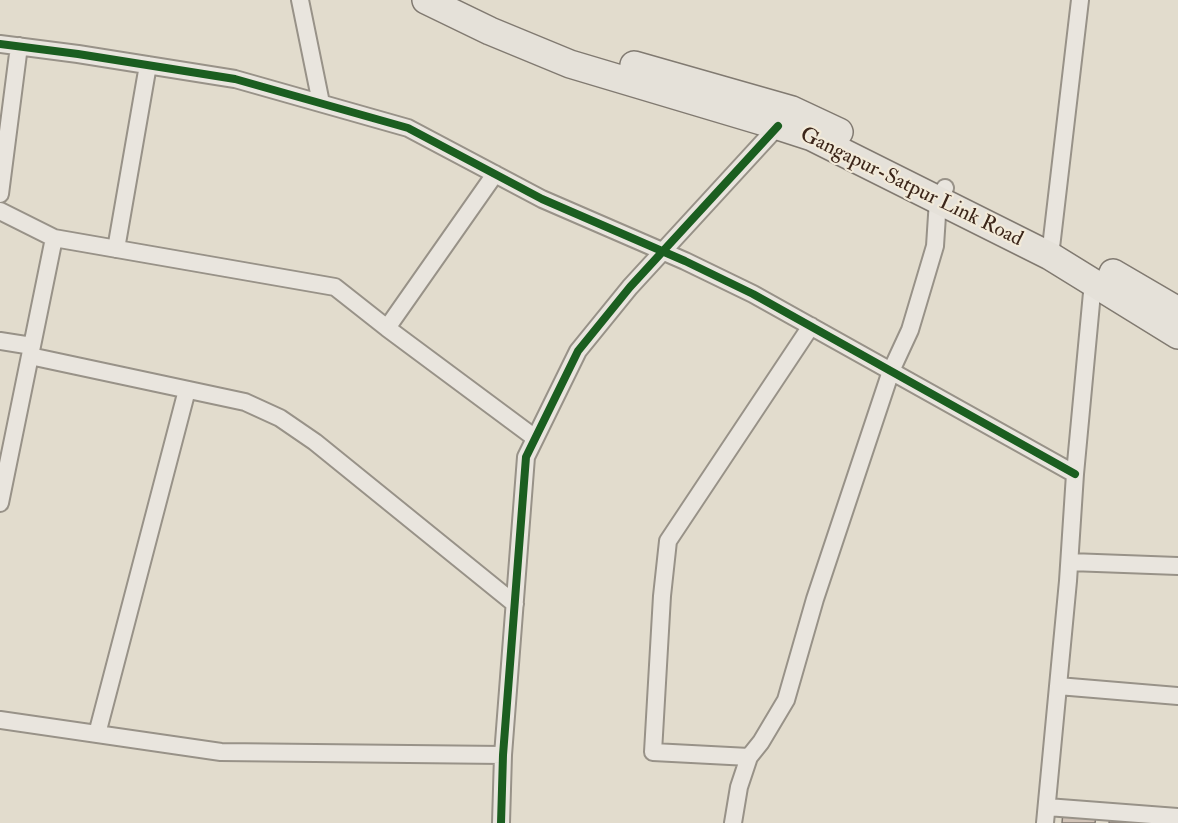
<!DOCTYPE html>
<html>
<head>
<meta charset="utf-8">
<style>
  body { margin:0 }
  canvas { display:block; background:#e2dccd }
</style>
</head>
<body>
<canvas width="1178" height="823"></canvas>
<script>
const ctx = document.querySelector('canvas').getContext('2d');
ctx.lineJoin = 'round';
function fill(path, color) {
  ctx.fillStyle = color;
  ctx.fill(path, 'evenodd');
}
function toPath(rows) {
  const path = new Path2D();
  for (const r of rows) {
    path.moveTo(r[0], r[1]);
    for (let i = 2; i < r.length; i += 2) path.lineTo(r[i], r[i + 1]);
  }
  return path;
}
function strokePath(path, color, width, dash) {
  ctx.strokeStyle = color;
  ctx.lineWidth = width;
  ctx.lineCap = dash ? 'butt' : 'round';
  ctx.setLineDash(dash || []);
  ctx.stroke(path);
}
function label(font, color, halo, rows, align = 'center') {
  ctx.font = font + ' "IM FELL Double Pica",serif';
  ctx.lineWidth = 4.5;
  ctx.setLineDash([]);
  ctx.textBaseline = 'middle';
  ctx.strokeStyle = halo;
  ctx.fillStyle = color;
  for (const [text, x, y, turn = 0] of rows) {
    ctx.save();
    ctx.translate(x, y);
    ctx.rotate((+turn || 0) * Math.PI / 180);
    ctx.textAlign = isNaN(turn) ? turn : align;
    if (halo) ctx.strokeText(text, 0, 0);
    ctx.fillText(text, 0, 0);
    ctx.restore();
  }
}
const building = toPath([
  [1063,812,1096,816,1095,823,1062,823,1063,812],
  [1110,817,1157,823,1109,823,1110,817]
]);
fill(building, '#d0c2b6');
strokePath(building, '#817a71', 1.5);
const minor = toPath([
  [300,0,321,103],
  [0,44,78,54,235,79,408,128,542,199,685,261,753,294,1075,474],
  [495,174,387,328,535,438],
  [0,194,19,46],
  [0,211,54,238,0,503],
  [54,238,335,287,387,328],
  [116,249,148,65],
  [1050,256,1080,0],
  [0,341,32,346],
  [30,356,245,402,280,418,315,442,515,604],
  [1070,562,1178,566],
  [1058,686,1178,696],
  [0,720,221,752,503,755],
  [97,734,187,390],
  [749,757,653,752,662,596,668,541,811,326],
  [1047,807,1178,817],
  [501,823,503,755,526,457,578,351,630,287,778,126],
  [733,823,739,787,749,757,761,742,786,700,815,599,891,371,910,330,935,246,938,200,945,188],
  [1045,823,1068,581,1075,474,1093,282]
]);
const primary = toPath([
  [426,0,490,31,570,64,778,126,812,137,1050,256,1178,335],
  [634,65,792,110,839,132],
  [1113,273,1178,311]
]);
strokePath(minor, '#989288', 20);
strokePath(primary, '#817a71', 30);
strokePath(minor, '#e9e5de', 16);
strokePath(primary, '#e5e1d9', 27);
strokePath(toPath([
  [0,44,78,54,235,79,408,128,542,199,685,261,753,294,1075,474],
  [501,823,503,755,526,457,578,351,630,287,778,126]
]), '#1b5e20', 8);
label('21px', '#3c261a', '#f2ead9', [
  ["Gangapur-Satpur Link Road",911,188,26]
]);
</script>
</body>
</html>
